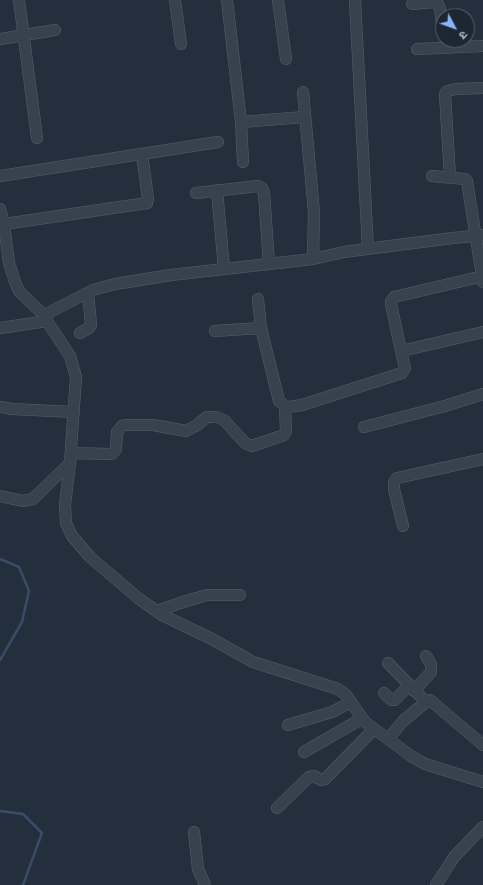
<!DOCTYPE html>
<html>
<head>
<meta charset="utf-8">
<style>
  body { margin:0 }
  #map { position:relative; width:483px; height:885px; overflow:hidden; background:#242f3e; font-family:"Space Grotesk","Noto Sans Devanagari",sans-serif }
  canvas { display:block }
  .north { position:absolute; left:435px; top:8px; width:40px; height:40px; box-sizing:border-box; background:#1d2633; border:1px solid #59626f; border-radius:50%; rotate:131deg; font-size:11px; font-weight:700; line-height:16px; text-align:center; color:#b4bcc9 }
  .north::after { content:''; display:block; margin:auto; width:14px; height:18px; background:#8ab4f8; clip-path:polygon(50% 0,100% 100%,50% 72%,0 100%) }
</style>
</head>
<body>
<div id="map">
<canvas width="483" height="885"></canvas>
<div class="north">उ</div>
</div>
<script>
const ctx = document.querySelector('canvas').getContext('2d');
ctx.lineJoin = 'round';
function toPath(rows) {
  const path = new Path2D();
  for (const r of rows) {
    path.moveTo(r[0], r[1]);
    for (let i = 2; i < r.length; i += 2) path.lineTo(r[i], r[i + 1]);
  }
  return path;
}
function strokePath(path, color, width, dash) {
  ctx.strokeStyle = color;
  ctx.lineWidth = width;
  ctx.lineCap = dash ? 'butt' : 'round';
  ctx.setLineDash(dash || []);
  ctx.stroke(path);
}
strokePath(toPath([
  [0,559,19,567,29,591,22,622,0,660],
  [0,811,23,814,42,833,23,885]
]), '#394c67', 2.5);
const minor = toPath([
  [19,0,37,138],
  [175,0,181,44],
  [227,0,241,122],
  [278,0,286,59],
  [355,0,368,249],
  [412,4,435,2,438,4,440,9,443,31],
  [0,39,55,30],
  [417,49,483,46],
  [303,92,314,212,313,259],
  [243,162,241,122,305,117],
  [0,176,218,142],
  [432,176,465,179,467,181,483,282],
  [450,177,445,94,447,91,456,89,483,88],
  [217,190,224,269],
  [196,193,258,186,262,188,264,193,269,264],
  [0,209,4,224,9,263,15,282,19,291,26,298,46,317],
  [4,224,147,203,148,199,142,154],
  [483,235,453,238,382,247,344,252,313,259,171,275,115,284,93,290,50,312,46,317,47,321,70,356,76,377,70,463,65,505,66,523,72,536,90,557,138,598,162,615,212,639,253,662,338,689,346,695,365,722,411,756,425,764,483,782],
  [483,276,394,297,391,301,391,304,401,351,483,332],
  [258,299,261,328,279,401,285,406,289,407,302,405,402,373,405,368,401,351],
  [0,328,47,321],
  [215,331,261,328],
  [80,333,89,328,91,325,88,293],
  [0,407,12,409,74,412],
  [364,427,445,406,483,394],
  [71,453,110,454,113,453,116,449,117,432,122,426,125,425,153,425,186,431,197,425,207,417,216,417,224,420,245,443,252,446,284,435,286,431,285,406],
  [0,496,23,501,33,499,70,463],
  [403,526,394,489,394,482,397,478,483,459],
  [157,611,183,602,207,595,240,595],
  [388,663,426,702],
  [414,691,431,672,431,664,426,656],
  [384,693,391,700,395,700,409,685],
  [288,725,332,712,351,702],
  [388,739,403,721,426,702,430,700,483,745],
  [304,752,361,719],
  [277,808,309,777,314,776,321,780,325,779,374,729],
  [194,832,198,869,205,885],
  [436,885,454,857,483,827]
]);
strokePath(minor, '#565f6c', 12);
strokePath(minor, '#38414e', 11);
</script>
</body>
</html>
